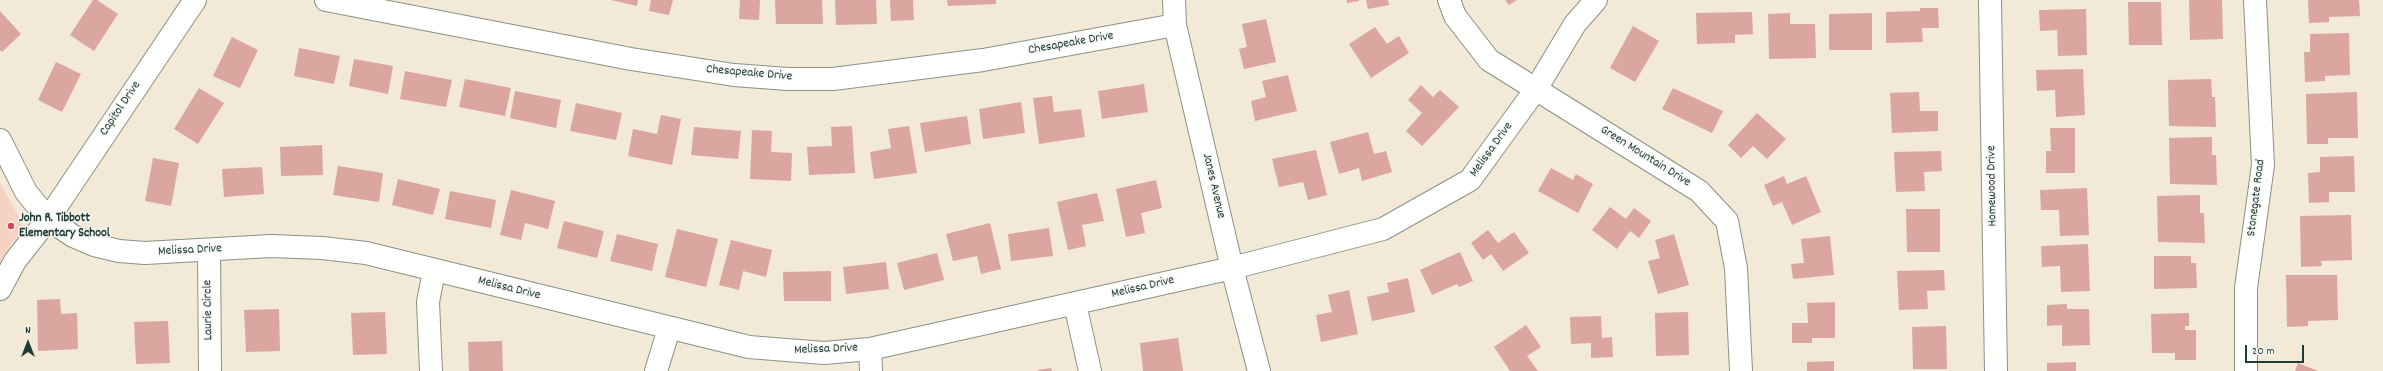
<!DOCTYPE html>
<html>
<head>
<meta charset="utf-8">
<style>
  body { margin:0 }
  #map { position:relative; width:2383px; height:371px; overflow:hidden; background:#f2e9d6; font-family:Dekko,sans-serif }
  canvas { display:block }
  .north { position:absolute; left:8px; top:323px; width:40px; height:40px; -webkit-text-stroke:3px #f6f6f2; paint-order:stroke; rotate:0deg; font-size:11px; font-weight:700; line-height:16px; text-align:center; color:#1f3d34 }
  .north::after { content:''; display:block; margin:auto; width:14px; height:18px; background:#1f3d34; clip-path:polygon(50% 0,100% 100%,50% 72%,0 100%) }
  .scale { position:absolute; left:2245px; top:345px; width:59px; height:18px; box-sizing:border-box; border:2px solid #1f3d34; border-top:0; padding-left:5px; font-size:12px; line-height:14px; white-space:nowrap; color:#1f3d34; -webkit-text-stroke:3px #f6f6f2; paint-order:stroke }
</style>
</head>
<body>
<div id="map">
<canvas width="2383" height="371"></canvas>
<div class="north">N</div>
<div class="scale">20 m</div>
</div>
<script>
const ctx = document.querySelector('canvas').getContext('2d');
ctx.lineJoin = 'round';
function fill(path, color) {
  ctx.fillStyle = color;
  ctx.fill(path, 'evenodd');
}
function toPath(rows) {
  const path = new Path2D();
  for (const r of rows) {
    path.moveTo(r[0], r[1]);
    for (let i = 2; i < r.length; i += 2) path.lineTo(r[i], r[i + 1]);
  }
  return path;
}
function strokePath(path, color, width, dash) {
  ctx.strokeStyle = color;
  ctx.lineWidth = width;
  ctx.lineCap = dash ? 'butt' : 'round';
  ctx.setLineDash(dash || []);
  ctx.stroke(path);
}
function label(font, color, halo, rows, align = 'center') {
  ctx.font = font + ' Dekko,sans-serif';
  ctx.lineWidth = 3;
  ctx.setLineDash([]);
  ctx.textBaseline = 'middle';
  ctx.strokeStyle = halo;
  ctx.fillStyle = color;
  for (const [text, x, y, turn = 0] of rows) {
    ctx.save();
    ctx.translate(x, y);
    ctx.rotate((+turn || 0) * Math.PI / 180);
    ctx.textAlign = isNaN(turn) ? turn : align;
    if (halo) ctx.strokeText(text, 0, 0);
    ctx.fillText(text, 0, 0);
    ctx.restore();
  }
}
fill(toPath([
  [0,183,22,222,21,230,0,261]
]), '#f5d3c2');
fill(toPath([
  [93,0,97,0,118,14,94,51,70,35],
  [611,0,638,0,637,6],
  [651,0,673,0,669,15,649,11],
  [740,0,760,0,759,20,739,19],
  [775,0,822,0,823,24,776,24],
  [835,0,876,0,877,24,836,25],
  [890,0,913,0,914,20,891,21],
  [947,0,996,0,996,4,948,6],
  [1347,0,1359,0,1359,1,1347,3],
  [1366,0,1388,0,1389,5,1368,9],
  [1505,0,1517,0,1509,5],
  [2189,0,2222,0,2223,39,2190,40],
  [2308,0,2359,0,2360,16,2329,17,2329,22,2309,23],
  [2128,2,2161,2,2162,45,2129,45],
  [1920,8,1938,8,1939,28,1922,28,1923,42,1886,43,1886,12,1920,11],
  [2086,9,2087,55,2058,56,2057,30,2040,31,2039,10],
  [0,11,21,34,2,52,0,50],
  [1752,12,1753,34,1735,35,1735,43,1697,44,1696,13],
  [1790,13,1790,24,1815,24,1816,58,1769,59,1768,14],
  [1872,13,1872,50,1829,50,1829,14],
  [1266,19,1276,62,1244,69,1239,49,1247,47,1242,24],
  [1633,26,1659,41,1635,82,1610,68],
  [1375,27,1387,44,1399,36,1409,53,1371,78,1349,44],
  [2349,33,2350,75,2325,76,2325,81,2305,82,2304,52,2310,52,2310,34],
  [232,37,258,50,240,88,213,76],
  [299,48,340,56,334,84,294,76],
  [354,59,393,66,388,94,349,86],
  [56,62,81,74,62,112,38,100],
  [2083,69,2085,115,2056,117,2055,90,2037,91,2036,70],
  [405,71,452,80,446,107,400,99],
  [1288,75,1297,111,1255,121,1251,101,1266,97,1262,81],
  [465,79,511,88,505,116,459,107],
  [2211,79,2212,97,2215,97,2216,127,2169,126,2168,80],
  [1144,84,1148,112,1102,119,1098,91],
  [1421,85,1433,97,1440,90,1459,107,1422,146,1406,131,1422,113,1408,100],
  [199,88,224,103,198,144,174,129],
  [1673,88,1723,111,1712,133,1662,109],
  [515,91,561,100,556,128,510,118],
  [1919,92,1920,111,1938,111,1938,131,1892,133,1890,93],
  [2357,92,2358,138,2328,138,2328,144,2307,144,2306,94],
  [1052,96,1054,112,1081,109,1085,137,1039,144,1033,98],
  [1021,102,1025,133,983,139,979,109],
  [576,103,622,113,616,140,570,131],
  [1757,113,1786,139,1767,159,1753,146,1741,158,1728,145],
  [661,115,681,119,672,165,628,156,633,129,657,134],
  [967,116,971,144,925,152,920,123],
  [852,126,855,173,809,175,807,147,832,146,831,127],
  [909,126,917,173,874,179,870,152,891,148,888,129],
  [694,127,741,131,738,159,691,155],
  [2050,128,2075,128,2075,173,2046,173,2046,151,2051,151],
  [752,130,772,131,771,152,792,153,791,181,750,179],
  [1368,132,1374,154,1386,151,1392,172,1362,181,1359,168,1339,174,1330,142],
  [2212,137,2212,155,2216,155,2217,185,2170,184,2169,138],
  [322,145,323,175,281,176,280,147],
  [1316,150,1327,195,1308,200,1303,182,1279,187,1272,159],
  [1941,151,1942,171,1924,172,1925,191,1896,192,1894,152],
  [2354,156,2355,192,2329,192,2329,202,2309,203,2308,173,2320,172,2320,157],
  [153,158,179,163,171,206,145,201],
  [338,166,383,173,379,202,333,195],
  [262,167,264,194,224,197,222,169],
  [1551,168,1573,180,1576,174,1593,184,1578,213,1538,191],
  [1784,176,1787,184,1806,176,1821,212,1792,225,1782,202,1773,206,1764,185],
  [398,179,440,189,433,215,392,205],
  [1156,180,1162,208,1141,213,1145,233,1126,237,1116,189],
  [2087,188,2089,235,2060,236,2059,210,2041,210,2040,190],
  [511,190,555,201,548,229,525,223,521,240,500,235],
  [450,191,496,200,491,228,445,219],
  [1097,193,1104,221,1082,225,1086,246,1068,250,1057,202],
  [2200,195,2200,213,2204,213,2205,243,2158,242,2157,196],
  [1610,207,1626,219,1634,208,1651,221,1639,238,1630,231,1617,249,1592,230],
  [1906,209,1940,209,1940,252,1907,252],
  [2351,215,2352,260,2321,261,2322,266,2301,267,2300,216],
  [564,221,604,231,597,258,557,248],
  [990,223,1001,269,981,274,977,256,953,261,946,234],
  [1049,228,1053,256,1011,261,1008,234],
  [677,229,718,239,706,287,665,277],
  [1488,230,1498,243,1514,232,1529,253,1503,271,1491,254,1483,260,1471,243],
  [617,234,658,244,652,271,610,261],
  [1674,234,1689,285,1658,294,1648,261,1660,258,1655,240],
  [1830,236,1834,275,1793,279,1791,264,1804,263,1801,239],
  [731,240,772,250,766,277,743,271,739,290,719,285],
  [2088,244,2090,291,2061,292,2060,266,2042,267,2041,246],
  [1460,252,1473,281,1459,287,1457,284,1432,295,1420,270],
  [937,253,944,280,904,290,897,263],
  [2154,256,2191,256,2191,263,2196,263,2197,288,2154,289],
  [886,262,889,289,846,294,843,267],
  [1944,270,1945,290,1927,291,1928,309,1899,310,1897,271],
  [831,271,831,301,784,301,783,272],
  [2286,275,2337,275,2338,320,2308,321,2308,326,2287,327],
  [1408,278,1415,312,1372,321,1367,297,1389,292,1387,283],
  [1349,290,1358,334,1321,342,1316,315,1332,312,1328,295],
  [60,299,61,314,77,313,78,349,38,351,37,300],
  [1835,302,1835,338,1812,338,1812,343,1792,343,1792,323,1808,323,1807,303],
  [2067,304,2067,309,2089,309,2090,345,2062,346,2062,325,2047,326,2047,305],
  [279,309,280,351,246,352,244,310],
  [385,312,387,354,353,355,351,313],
  [1688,312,1689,355,1656,356,1655,313],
  [2189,313,2189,326,2185,326,2185,330,2196,330,2196,360,2175,360,2175,353,2152,353,2151,314],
  [1601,316,1602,338,1612,337,1613,357,1591,358,1591,343,1571,344,1570,317],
  [168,321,170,363,136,364,134,322],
  [1526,325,1541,347,1527,356,1538,371,1510,371,1494,347],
  [1946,326,1947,369,1913,369,1912,327],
  [1178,338,1183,371,1143,371,1140,343],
  [502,341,503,371,469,371,468,342],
  [1834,361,1834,371,1807,371,1807,362],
  [2076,362,2076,371,2047,371,2047,363],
  [2298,363,2318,371,2295,371],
  [1051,368,1052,371,1038,371,1038,370]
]), '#dba69f');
const minor = toPath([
  [326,0,631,59,734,75,788,79,833,79,983,60,1175,25],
  [1174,0,1175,25,1232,268,1259,371],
  [1449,0,1455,16,1489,60,1699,191,1727,221,1736,268,1741,371],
  [1990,0,1996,371],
  [0,140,26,192,48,219,73,236,94,245,119,251,145,253,271,246,322,248,366,253,749,347,824,353,870,349,1232,268,1383,229,1470,180,1536,89,1575,24,1596,0],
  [209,250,210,371],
  [0,289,15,261,48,219,195,0],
  [1075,304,1090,371],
  [870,349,871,371],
  [431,371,428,302,434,271],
  [656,371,669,329],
  [2246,371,2246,288,2263,165,2255,0]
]);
strokePath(minor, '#889385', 24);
strokePath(minor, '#fff', 22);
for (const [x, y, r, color] of [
  [11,226,4,"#d1495b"]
]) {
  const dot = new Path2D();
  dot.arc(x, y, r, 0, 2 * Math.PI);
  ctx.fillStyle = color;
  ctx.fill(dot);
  strokePath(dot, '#f6f6f2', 1.5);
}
label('13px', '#1f3d34', '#f6f6f2', [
  ["Chesapeake Drive",1071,44,-10],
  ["Chesapeake Drive",749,74,5],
  ["Capitol Drive",121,109,-56],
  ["Melissa Drive",1492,150,-54],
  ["Green Mountain Drive",1645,157,32],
  ["Janes Avenue",1213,186,77],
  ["Homewood Drive",1993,186,-91],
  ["Stonegate Road",2257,198,-83],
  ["Melissa Drive",190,251,-3],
  ["Melissa Drive",1143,288,-13],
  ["Melissa Drive",509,289,14],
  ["Laurie Circle",209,310,-91],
  ["Melissa Drive",826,350,-2]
]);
label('bold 13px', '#1f3d34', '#f6f6f2', [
  ["John R. Tibbott",19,219],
  ["Elementary School",19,234]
], 'left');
</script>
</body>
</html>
